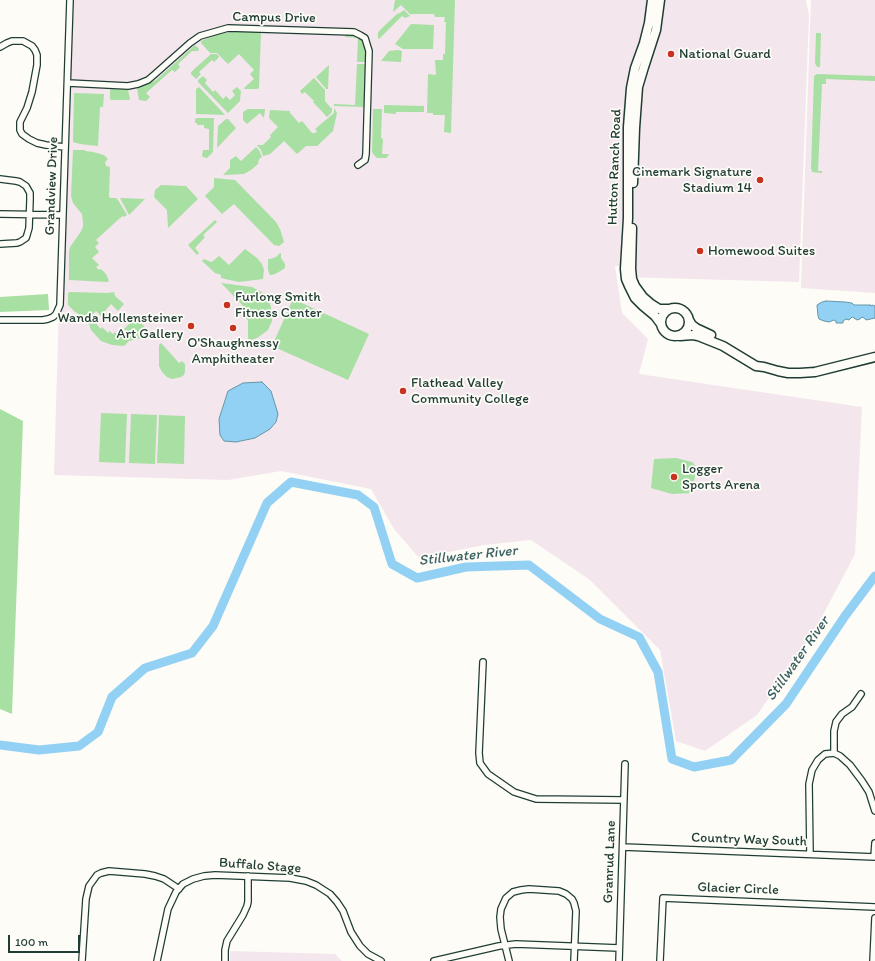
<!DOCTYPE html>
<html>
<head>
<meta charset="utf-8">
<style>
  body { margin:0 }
  #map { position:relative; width:875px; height:961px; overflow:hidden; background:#fdfcf7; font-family:Itim,sans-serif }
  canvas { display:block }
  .scale { position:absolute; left:8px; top:935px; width:72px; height:18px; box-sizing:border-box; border:2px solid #1f3d34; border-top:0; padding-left:5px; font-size:12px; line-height:14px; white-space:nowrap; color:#1f3d34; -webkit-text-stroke:3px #fdfcf7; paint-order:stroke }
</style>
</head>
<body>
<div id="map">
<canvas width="875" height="961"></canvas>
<div class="scale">100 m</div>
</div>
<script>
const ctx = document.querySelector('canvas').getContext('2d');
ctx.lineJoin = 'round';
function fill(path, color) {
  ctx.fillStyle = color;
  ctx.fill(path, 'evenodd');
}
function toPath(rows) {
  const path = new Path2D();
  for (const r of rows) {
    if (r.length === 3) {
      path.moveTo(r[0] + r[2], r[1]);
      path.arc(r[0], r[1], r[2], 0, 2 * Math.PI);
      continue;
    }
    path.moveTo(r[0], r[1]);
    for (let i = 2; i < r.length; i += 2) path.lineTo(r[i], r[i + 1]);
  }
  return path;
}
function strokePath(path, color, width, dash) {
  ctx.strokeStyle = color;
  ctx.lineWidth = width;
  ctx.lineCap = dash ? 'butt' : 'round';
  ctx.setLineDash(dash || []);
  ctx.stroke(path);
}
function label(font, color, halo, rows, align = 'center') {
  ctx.font = font + ' Itim,sans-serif';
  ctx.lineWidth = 3.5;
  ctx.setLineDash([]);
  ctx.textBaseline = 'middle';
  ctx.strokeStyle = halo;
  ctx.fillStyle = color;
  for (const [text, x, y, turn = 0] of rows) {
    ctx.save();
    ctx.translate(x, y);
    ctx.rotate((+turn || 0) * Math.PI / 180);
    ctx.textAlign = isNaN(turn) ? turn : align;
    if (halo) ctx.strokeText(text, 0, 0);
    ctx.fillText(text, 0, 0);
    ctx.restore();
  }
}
fill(toPath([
  [68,0,806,0,809,15,799,282,624,277,621,268,619,266,615,266,622,313,648,339,639,374,862,407,855,554,814,632,757,715,705,751,676,741,660,650,590,580,531,540,484,545,419,558,394,529,371,489,281,471,228,480,54,475],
  [811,0,875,0,875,293,801,288],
  [230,951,335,954,342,961,230,961]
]), '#f4e6ed');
fill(toPath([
  [395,0,455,0,451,133,444,132,445,115,433,115,433,113,427,113,428,74,436,75,435,60,443,60,443,54,445,54,446,22,444,22,445,17,435,17,434,14,411,14,411,15,401,5,393,12],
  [404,10,410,16,405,18,402,16,379,39,378,38,378,33,380,30,397,14,400,13],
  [411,24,434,25,433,49,403,49,395,44],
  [237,31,261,32,259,88,257,89,244,89,245,87,254,79,250,74,254,70,239,54,228,64,217,53,210,53,201,43,201,41,211,37,220,34],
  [816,33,821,33,820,67,817,67,815,63],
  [346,35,356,36,364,40,366,45,367,62,357,62,358,38,345,37,345,36],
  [195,45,199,49,198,51,192,51,178,64,180,67,175,72,172,70,146,93,150,97,146,101,139,100,137,89,138,88,156,80],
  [398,50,402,51,401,62,382,61,381,61,389,51],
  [211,54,217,54,219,57,214,62,212,60,199,72,201,74,196,79,191,74,191,72],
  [357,64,367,64,365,107,334,106,334,104,355,105],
  [329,65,328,89,326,89,316,77],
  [817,74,875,76,875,81,826,79,826,84,822,84,818,171,822,171,822,173,812,172,812,170,811,169,814,76],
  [203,76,207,80,205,83,213,92,215,90,223,99,226,96,230,100,235,95,232,91,237,87,241,91,240,101,228,113,198,82,198,80],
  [314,78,325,90,325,101,331,108,332,108,332,112,327,117,313,102,314,101,305,92,302,94,300,91],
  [199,87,225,115,196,114,196,89],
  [111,89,128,90,130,99,129,100,111,100,110,99,110,91],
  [74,93,104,94,103,107,100,107,98,146,80,144,73,142],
  [384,105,424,106,424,112,396,112,396,114,384,113],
  [334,108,337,113,333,131,317,146,306,146,297,154,284,141,270,154,263,156,261,150,257,145,263,145,271,137,270,135,278,127,269,118,270,110,290,111,290,113,299,123,302,121,312,133,315,133,317,131,315,129,334,113],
  [248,109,265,109,264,118,260,113,247,124,243,120,243,112],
  [373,109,382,109,381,138,383,139,382,154,389,154,388,156,386,158,377,158,374,155,372,152],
  [197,118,214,118,213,152,207,158,203,157,202,156,203,150,209,150,209,129,204,128,204,125,197,125,197,123,195,123,195,119],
  [226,119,228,119,236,128,217,148,218,126],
  [256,147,259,150,262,157,259,159,258,164,251,170,244,174,223,175,230,168,230,160,236,156,241,161],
  [73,150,85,150,85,151,93,152,104,155,108,159,105,162,106,166,110,167,109,197,111,198,116,198,118,200,127,215,124,217,123,216,120,218,96,240,99,243,95,247,99,252,92,258,99,265,96,267,99,270,101,269,106,274,109,281,107,282,69,280,69,252,70,247,80,233,83,227,83,222,82,214,73,203,71,196],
  [214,178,235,180,239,184,276,222,280,229,284,242,279,246,274,245,234,204,222,214,205,196,214,187],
  [161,185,186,186,198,199,168,228,167,210,154,197,155,190],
  [120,198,145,199,129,215],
  [215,220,217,222,203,235,205,237,195,248,199,253,197,255,188,245],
  [245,249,257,258,262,264,264,270,263,279,239,282,225,279,221,278,221,275,215,273,202,261,204,259,211,262,213,261,219,256,229,265],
  [280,253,281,253,281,258,285,264,285,268,282,270,277,273,272,275,270,275,268,270,268,259,270,259,276,257],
  [221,283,252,287,265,294,268,299,271,307,272,321,268,330,257,338,252,340,248,339,248,321,244,314,240,309,243,306,227,289],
  [70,292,107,293,114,292,115,296,124,304,118,311,111,304,104,312,109,317,106,321,96,311,91,316,98,326,101,329,102,327,108,333,109,331,113,334,115,332,117,335,120,333,123,336,127,332,124,329,136,317,149,332,148,335,145,337,129,341,124,346,112,345,101,341,91,330,88,321,74,311,68,305,68,293],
  [48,294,49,310,0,312,0,297],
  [293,299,369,334,348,380,272,346],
  [161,343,179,363,182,361,185,364,185,371,184,375,181,377,172,379,167,377,162,372,159,366,159,345],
  [0,409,23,421,12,714,0,709],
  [101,413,127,414,125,463,99,462],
  [131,414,157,415,155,464,129,463],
  [159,415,185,416,184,464,157,463],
  [676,458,692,462,696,466,693,493,672,494,651,488,654,459]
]), '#a8dfa2');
const water = toPath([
  [826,301,845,302,852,303,854,305,871,305,871,306,873,305,875,306,875,318,866,320,864,318,862,317,860,319,857,320,854,318,852,317,849,320,846,319,843,321,843,323,836,323,836,321,834,320,829,322,824,321,819,319,818,316,817,305,822,302,826,301],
  [262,382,271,391,278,414,276,422,270,429,255,438,236,442,224,441,220,435,219,419,228,391,243,383,262,382]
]);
fill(water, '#93d1f4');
strokePath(water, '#6596a7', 1);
strokePath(toPath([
  [0,745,39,750,79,746,98,732,112,697,145,668,192,653,213,626,267,503,291,482,358,495,374,507,392,564,417,578,466,567,529,565,600,619,639,637,658,672,672,759,694,767,731,760,786,704,845,616,875,576]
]), '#93d1f4', 9);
const minor = toPath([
  [0,47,7,43,12,41,23,41,32,46,35,50,37,55,37,65,32,92,27,108,20,122,20,130,22,134,29,139,37,143,46,145,65,147],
  [68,83,128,86,138,84,148,80,155,74,190,43,200,36,228,28,354,32,360,35,365,38,369,51,366,154,365,160,358,165],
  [0,179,16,181,20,182,26,186,30,193,30,200,29,228,27,235,26,238,20,242,17,243,0,244],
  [0,214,63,215],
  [0,320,43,320,48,319,53,317,56,314,60,305,70,0],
  [483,662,479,753,480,763,488,774,514,792,536,799,624,800],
  [834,753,834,731,836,722,842,714,852,707,861,694],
  [623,847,875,857],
  [810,854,809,784,812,770,818,760,825,754,834,753,840,756,850,765,862,781,869,792,875,811],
  [874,857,875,843],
  [82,961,86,899,89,886,97,875,101,873,109,871,145,874,155,876,164,879,179,889],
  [157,961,168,909,176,892,183,884,193,879,204,876,215,875,290,878,306,881,316,885,330,894,337,902,343,911,351,932,360,946,368,954,381,961],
  [225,961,225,950,227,941,243,915,247,906,248,902,248,876],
  [434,961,499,946,516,944,619,948],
  [509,961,501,929,500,917,501,909,506,898,513,892,521,890,529,889,559,891,566,894,572,899,574,903,576,911,574,961],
  [619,961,625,764],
  [660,961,663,898,875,907],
  [873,961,875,918]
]);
const secondary = toPath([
  [652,0,649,23,644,43,635,68,631,88,628,127,628,218,625,269,626,279,629,286,635,298,643,306,655,316,661,324],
  [633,183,635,128,638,87,644,67,656,30,660,0],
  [632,228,631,269,632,279,635,286,643,297,651,304,659,309,668,309],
  [675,322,14],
  [689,320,692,325,696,328,711,335],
  [680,336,693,335,698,336,723,346,756,366,764,367,778,371,788,373,800,373,815,372,875,357]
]);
strokePath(minor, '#1f3d34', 8);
strokePath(secondary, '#1f3d34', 11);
strokePath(minor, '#fdfcf7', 5.5);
strokePath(secondary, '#fdfcf7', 8);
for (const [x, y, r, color] of [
  [671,54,4,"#c8321e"],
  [760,180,4,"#c8321e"],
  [700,251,4,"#c8321e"],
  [227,305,4,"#c8321e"],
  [191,326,4,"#c8321e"],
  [233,328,4,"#c8321e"],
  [403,391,4,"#c8321e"],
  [674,477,4,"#c8321e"]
]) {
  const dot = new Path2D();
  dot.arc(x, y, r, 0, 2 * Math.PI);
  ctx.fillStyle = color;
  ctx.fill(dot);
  strokePath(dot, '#fdfcf7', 1.5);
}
label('14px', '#1f3d34', '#fdfcf7', [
  ["Campus Drive",274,18,1],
  ["Hutton Ranch Road",615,167,-88],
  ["Grandview Drive",52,186,-88],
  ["Country Way South",749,840,2],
  ["Granrud Lane",610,862,-88],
  ["Buffalo Stage",260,866,4],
  ["Glacier Circle",738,889,2]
]);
label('14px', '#1f3d34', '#fdfcf7', [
  ["National Guard",679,54],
  ["Cinemark Signature",752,172,"right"],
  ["Stadium 14",752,188,"right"],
  ["Homewood Suites",708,251],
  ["Furlong Smith",235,297],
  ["Fitness Center",235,313],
  ["Wanda Hollensteiner",183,318,"right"],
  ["Art Gallery",183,334,"right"],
  ["O'Shaughnessy",233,343,"center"],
  ["Amphitheater",233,359,"center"],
  ["Flathead Valley",411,383],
  ["Community College",411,399],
  ["Logger",682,469],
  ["Sports Arena",682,485]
], 'left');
label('italic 15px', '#3c6264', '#fdfcf7', [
  ["Stillwater River",468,556,-6],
  ["Stillwater River",798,659,-55]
]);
</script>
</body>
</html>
